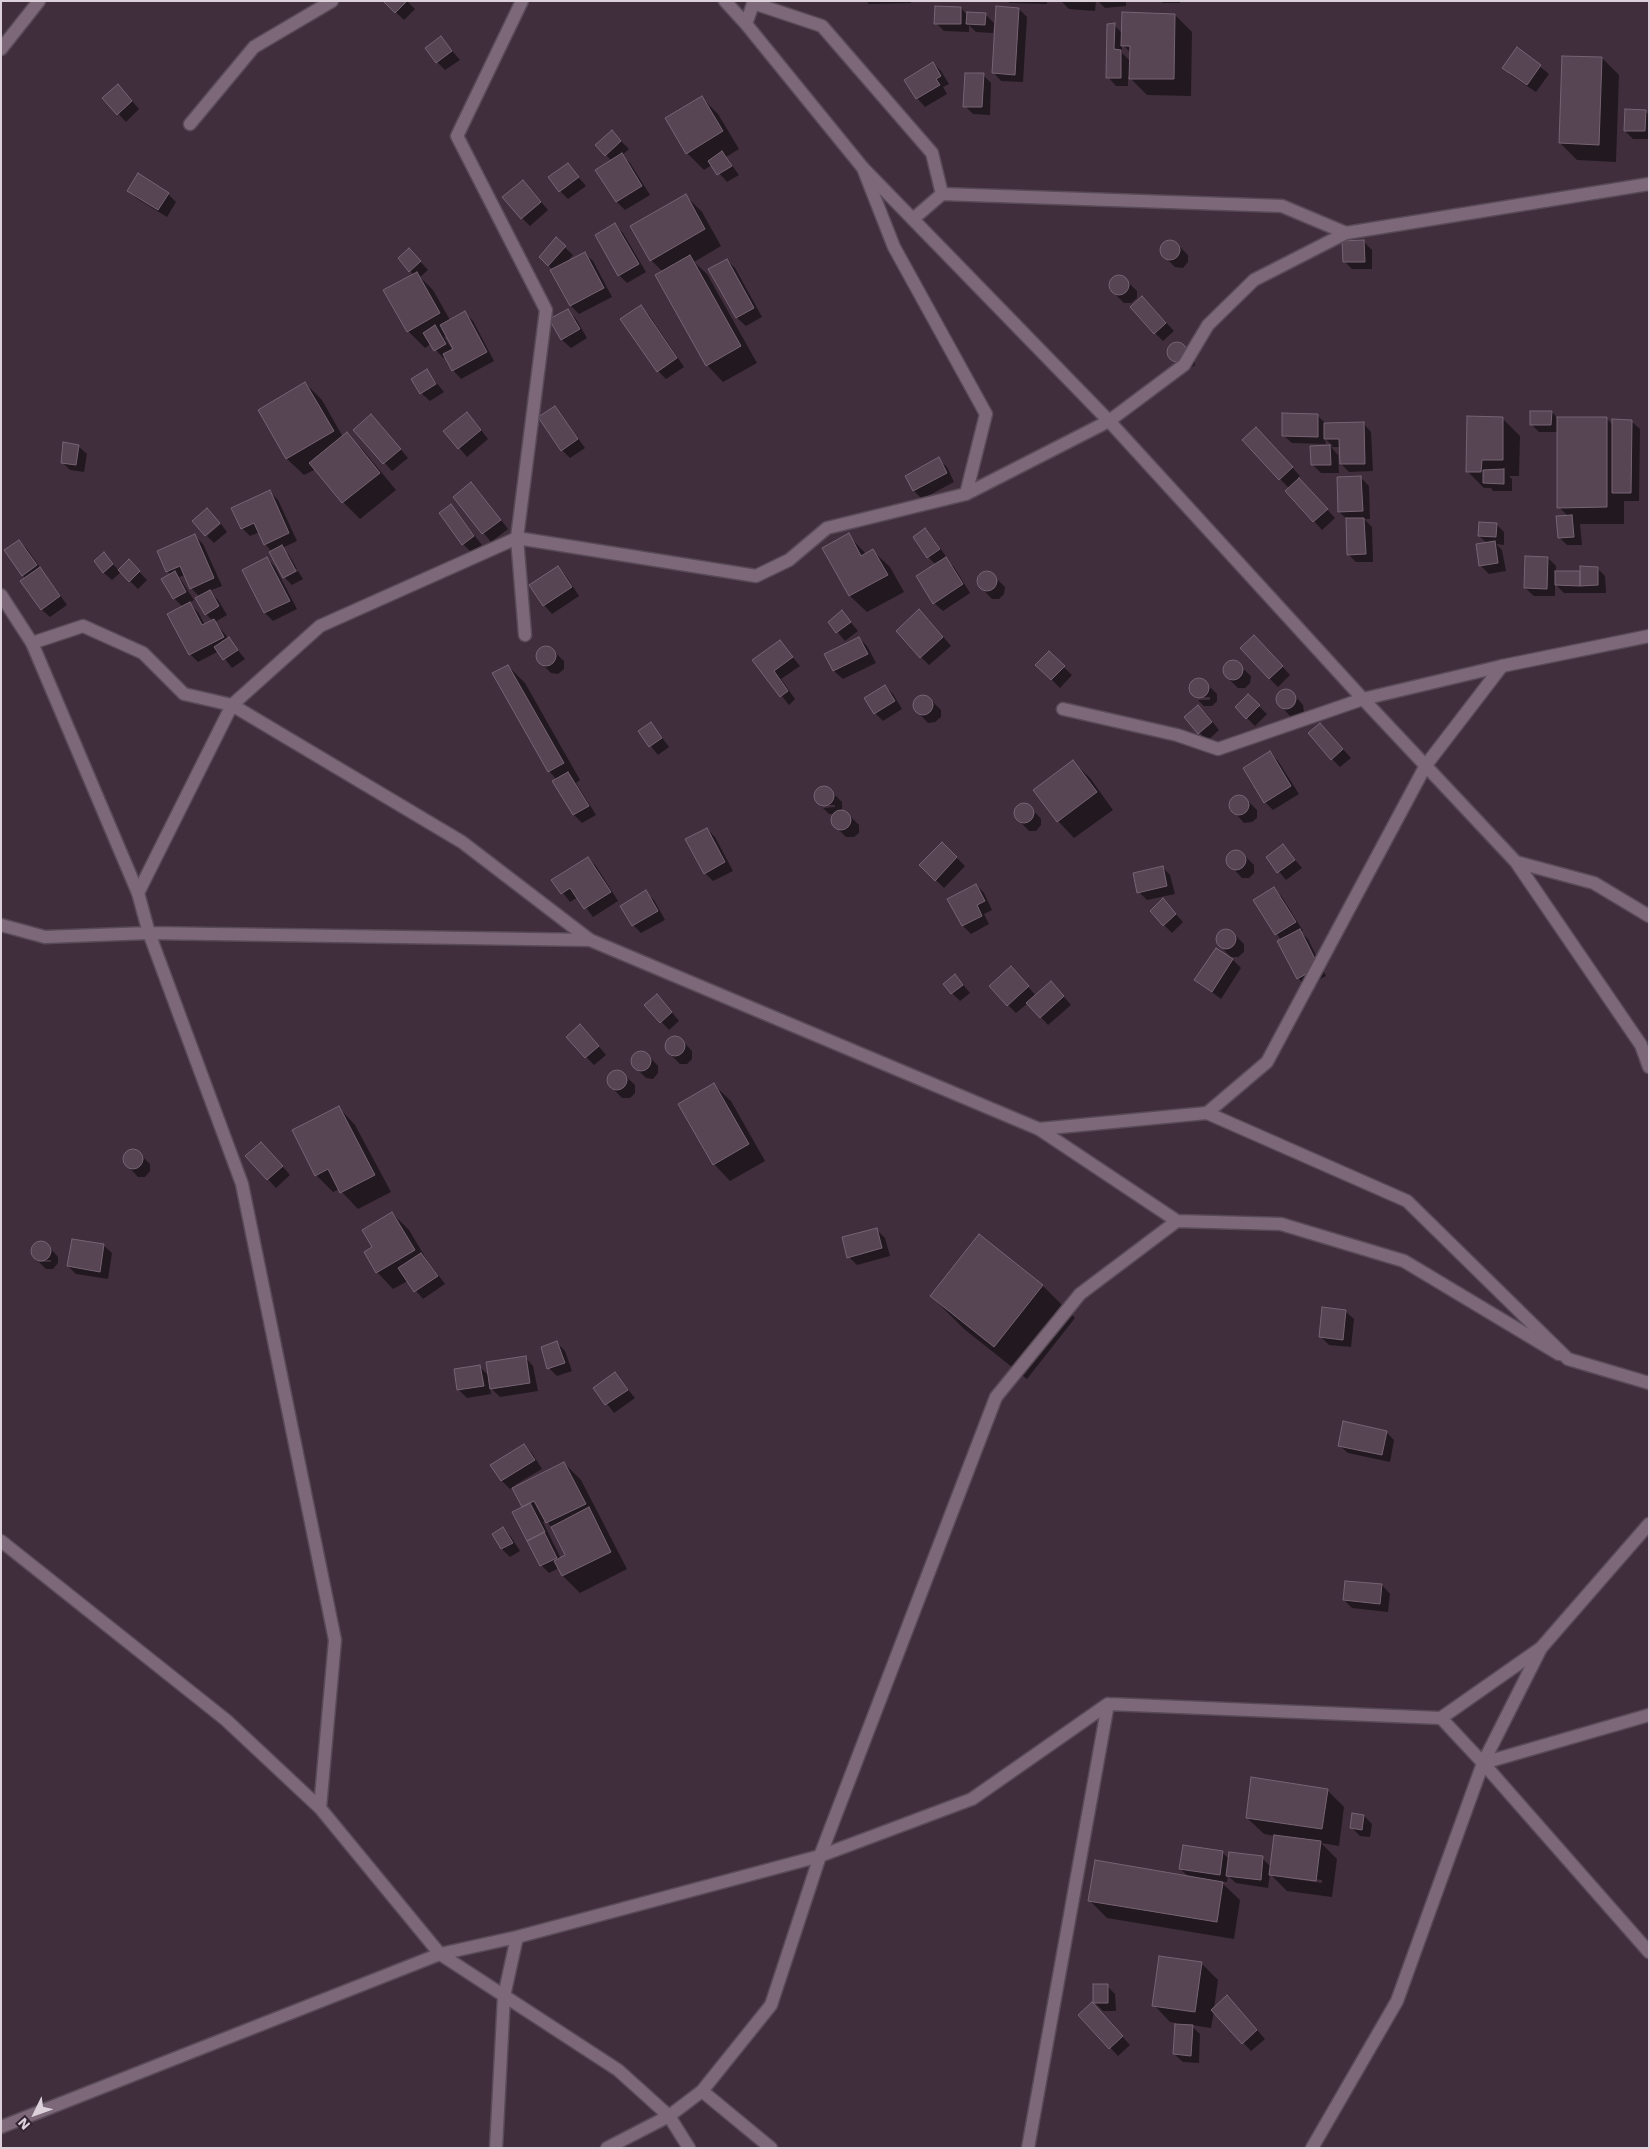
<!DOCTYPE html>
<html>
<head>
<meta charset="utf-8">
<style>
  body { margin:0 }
  #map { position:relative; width:1650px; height:2149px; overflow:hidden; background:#402e3d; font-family:"Work Sans",sans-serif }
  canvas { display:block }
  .frame { position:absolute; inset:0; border:2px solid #dcd1da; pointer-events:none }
  .north { position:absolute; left:10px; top:2089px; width:50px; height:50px; -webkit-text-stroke:4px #352532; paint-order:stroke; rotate:228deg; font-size:14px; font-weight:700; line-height:20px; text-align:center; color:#dcd1da }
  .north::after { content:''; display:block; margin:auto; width:18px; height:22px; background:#dcd1da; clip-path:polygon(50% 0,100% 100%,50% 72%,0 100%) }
</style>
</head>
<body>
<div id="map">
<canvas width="1650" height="2149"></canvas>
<div class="frame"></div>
<div class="north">N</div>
</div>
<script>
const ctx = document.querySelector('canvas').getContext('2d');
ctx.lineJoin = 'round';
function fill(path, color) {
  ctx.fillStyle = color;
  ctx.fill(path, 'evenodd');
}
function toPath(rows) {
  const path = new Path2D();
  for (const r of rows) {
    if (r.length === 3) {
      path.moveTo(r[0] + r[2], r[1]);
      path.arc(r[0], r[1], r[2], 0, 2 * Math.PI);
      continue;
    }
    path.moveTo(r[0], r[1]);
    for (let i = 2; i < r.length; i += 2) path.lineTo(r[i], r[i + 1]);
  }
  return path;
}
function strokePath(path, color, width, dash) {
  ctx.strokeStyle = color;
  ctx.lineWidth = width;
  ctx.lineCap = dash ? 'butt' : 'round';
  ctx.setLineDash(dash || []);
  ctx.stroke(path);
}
fill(toPath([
  [384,1,407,1,415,9,404,20],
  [866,1,911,1,911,3,869,4],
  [1008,1,1047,1,1047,4,1009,3],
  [1061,1,1096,1,1095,11,1069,9],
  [1098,1,1126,1,1126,6,1105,8],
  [1161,1,1180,1,1180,3,1163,3],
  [961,8,968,16,985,14,994,23,993,33,976,32,969,25,969,32,944,31,936,23],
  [1019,9,1027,17,1023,82,1001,81,993,72],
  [1175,15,1192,32,1191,96,1147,95,1128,76,1128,86,1116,86,1108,77,1114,25,1123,34],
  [1122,44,1131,53,1130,61,1122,53],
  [441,38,460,60,445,70,437,62],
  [1517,48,1549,74,1536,92,1512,76,1504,68],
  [1602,58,1619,75,1616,162,1577,160,1560,143],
  [933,63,941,71,949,84,943,87,947,94,925,107,917,98,905,80],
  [983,75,991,83,990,115,973,114,965,106],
  [126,94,139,109,126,122,104,98],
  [701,97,718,114,739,149,726,157,739,175,727,182,712,165,704,170,687,153],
  [1645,111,1649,115,1649,139,1633,139,1625,131],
  [620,140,629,149,622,155,630,163,650,195,625,210,617,202,597,170,612,161,606,155],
  [567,164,586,186,568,199,560,191],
  [128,190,168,194,176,202,167,217,136,198],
  [531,190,548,210,530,226,522,218],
  [685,195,702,212,721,246,694,262,707,274,757,363,723,382,707,365,663,272,651,260],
  [615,225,623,233,646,272,627,283,619,275],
  [556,239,573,255,567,262,584,253,593,261,612,297,579,314,571,306,552,271,553,270,540,257],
  [1167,241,1174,241,1188,255,1188,262,1183,268,1175,267,1161,253,1162,246],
  [1364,242,1372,250,1372,269,1352,269,1344,261],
  [417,258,428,270,420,277,433,290,450,320,464,312,473,321,494,361,461,379,453,370,446,357,443,358,431,344,425,348,408,331,414,275,410,271],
  [447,336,455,351,454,352,444,337],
  [727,260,735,268,762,317,746,326,737,318,710,269],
  [1116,276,1123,277,1137,291,1137,298,1131,303,1124,303,1110,289,1110,281],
  [1150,305,1174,331,1163,341,1155,333],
  [640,307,649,315,684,367,666,379,658,371],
  [568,311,576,319,587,338,571,348,562,340,551,320],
  [1173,343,1181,343,1194,357,1195,365,1189,369,1182,370,1168,355,1168,348],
  [427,371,444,392,430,401,421,393],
  [305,383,322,400,343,437,346,434,363,450,396,490,360,519,343,502,316,469,304,475,287,459,259,410],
  [554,408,562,416,585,448,570,458,562,450],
  [1552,412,1558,419,1606,418,1614,426,1631,421,1640,429,1639,501,1624,501,1624,524,1580,524,1582,545,1567,545,1559,537,1568,516,1559,507,1558,432,1539,432,1531,424],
  [1317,415,1325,423,1363,423,1371,432,1373,471,1349,472,1341,464,1341,447,1331,447,1338,455,1339,473,1321,473,1312,464,1312,447,1333,446,1325,439,1326,444,1292,443,1283,435],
  [1503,419,1520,436,1519,476,1509,476,1512,479,1512,491,1493,491,1491,488,1484,488,1467,471],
  [475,422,488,439,467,457,445,431],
  [379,424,408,458,392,471,355,430],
  [1264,437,1300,476,1298,478,1335,518,1322,530,1287,491,1289,488,1280,479],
  [78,446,87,454,84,472,70,470,62,462],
  [938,459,947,467,954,482,922,499,914,491,907,476],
  [1361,478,1369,486,1370,519,1364,519,1372,527,1373,562,1356,562,1348,554,1347,519,1339,512],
  [270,492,278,500,297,541,282,548,289,555,297,569,285,576,285,578,272,552,265,544,260,532,250,536,242,528],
  [479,492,508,529,491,542,454,497],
  [451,506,482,545,471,552,463,544],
  [221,524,227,532,214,543,207,536],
  [1496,524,1504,532,1504,545,1496,544,1502,550,1506,571,1489,574,1480,565,1487,543,1479,536],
  [925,530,933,538,947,558,945,559,954,567,970,593,943,611,934,603,936,565,928,557],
  [848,535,866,554,873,551,890,567,904,592,867,612,850,596,824,549],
  [195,536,203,544,222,586,209,591,218,600,227,615,215,622,245,659,232,668,219,651,198,662,190,654,183,607,174,598,171,575,167,571],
  [185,575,191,588,200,597,206,614,213,621,205,625,198,612,189,603,194,600,179,577],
  [19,541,27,549,67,605,50,617,41,609,23,575],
  [104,554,119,571,129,561,147,580,138,589,121,572,112,580,103,572],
  [267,558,275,567,297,609,273,621,265,613,243,571],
  [1548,558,1556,566,1556,572,1581,573,1597,568,1605,576,1606,593,1564,593,1555,584,1555,596,1534,596,1525,588],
  [558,568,566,576,579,596,552,614,544,605],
  [298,571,303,579,292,585,285,578],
  [983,572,991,573,1005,587,1004,594,999,599,992,599,978,584,978,577],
  [842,612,858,631,845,641,829,622],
  [928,619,951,646,929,665,921,657],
  [859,638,867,646,876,663,843,679,834,671,826,654],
  [780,642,800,666,781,679,795,699,789,705,754,661],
  [1262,644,1290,675,1278,687,1269,678],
  [542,647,549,647,564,661,564,669,558,674,551,673,537,659,537,652],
  [1049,653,1072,675,1060,688,1037,665],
  [1229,662,1236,662,1251,676,1250,683,1245,688,1238,688,1224,674,1224,666],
  [508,666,525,683,580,780,576,783,596,815,582,823,574,815,554,782,557,780,549,771],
  [1196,680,1203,680,1217,694,1217,701,1212,706,1204,706,1198,700,1210,700,1210,697,1197,697,1197,699,1191,692,1191,684],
  [885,686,893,694,902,709,883,721,875,713],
  [1282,690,1290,690,1303,705,1304,712,1298,717,1291,717,1277,702,1277,696],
  [919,696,927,696,941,710,941,717,935,722,928,723,914,708,914,701],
  [1248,696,1267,714,1255,726,1236,707],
  [1206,714,1219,730,1207,741,1186,717],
  [651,723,669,747,658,755,639,731],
  [1320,724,1351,758,1340,767,1332,759],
  [1270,753,1278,761,1299,794,1273,810,1265,802],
  [1073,762,1090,778,1113,810,1074,838,1058,821],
  [820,788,828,788,842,802,842,809,840,811,845,811,859,825,859,833,854,837,846,837,832,823,835,814,829,814,823,808,835,807,835,805,822,805,822,807,815,800,815,793],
  [1235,796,1243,796,1257,810,1257,818,1252,822,1244,823,1231,808,1230,801],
  [1020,804,1028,804,1041,819,1041,825,1036,831,1029,831,1015,816,1015,809],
  [707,829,715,837,733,871,713,881,705,873],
  [942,843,965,866,944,888,921,865],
  [1283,846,1302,868,1286,880,1267,857],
  [1233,851,1240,851,1254,865,1254,873,1249,878,1242,878,1228,863,1227,856],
  [588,858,596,866,618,901,593,917,578,897,570,902,553,880],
  [1162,867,1170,875,1175,894,1147,900,1139,892],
  [976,885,984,893,992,910,984,914,989,924,971,934,963,926,949,899],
  [1274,889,1282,897,1303,931,1301,932,1308,939,1326,976,1306,986,1298,978,1281,940,1254,901],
  [645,892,654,900,665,920,641,933,633,925],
  [1163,900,1183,922,1172,933,1164,925],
  [1223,930,1230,930,1244,944,1244,952,1238,957,1231,957,1217,943,1217,935],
  [1216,949,1233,960,1241,968,1221,999,1196,980],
  [955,975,970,993,960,1001,952,993],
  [1019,976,1036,996,1059,991,1071,1005,1048,1025,1028,1003,1016,1013,1008,1005],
  [665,1004,679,1021,669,1030,646,1005],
  [588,1034,606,1055,594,1065,586,1057],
  [671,1037,679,1037,692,1051,692,1059,687,1064,680,1064,666,1050,666,1043],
  [637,1052,645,1052,658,1066,658,1073,653,1079,646,1078,632,1064,632,1057],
  [614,1071,621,1072,635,1085,635,1093,630,1098,622,1098,609,1084,609,1076],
  [714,1085,731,1101,765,1161,730,1181,714,1164],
  [339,1108,355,1125,391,1192,358,1209,339,1189,333,1192,316,1175],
  [129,1150,136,1150,150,1164,150,1171,145,1177,138,1177,124,1162,124,1155],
  [269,1151,290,1175,276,1188,247,1156],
  [392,1213,409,1230,427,1260,445,1284,423,1299,408,1281,393,1289,377,1272,374,1248],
  [877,1230,885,1238,890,1256,857,1265,849,1257],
  [37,1242,45,1242,58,1257,58,1263,53,1269,46,1269,39,1262,51,1262,51,1260,38,1260,38,1262,32,1255,32,1247],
  [103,1245,112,1253,108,1279,76,1274,68,1266],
  [1042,1285,1075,1318,1027,1379,964,1329,931,1296],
  [1345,1311,1354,1319,1351,1347,1329,1345,1321,1337],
  [557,1343,565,1351,572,1371,557,1376,549,1368],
  [525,1357,533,1366,538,1391,500,1397,490,1387,491,1394,467,1398,458,1389,480,1367,490,1377],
  [615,1374,635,1398,614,1413,595,1388],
  [1386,1432,1394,1440,1390,1462,1348,1453,1339,1445],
  [524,1445,532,1453,542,1469,515,1485,516,1487,564,1463,581,1480,627,1569,580,1593,563,1576,559,1568,549,1573,541,1565,524,1507,513,1487,510,1489,502,1481,492,1465],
  [546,1520,552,1528,567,1556,561,1559,543,1522],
  [503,1528,511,1537,520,1551,510,1557,502,1549,493,1534],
  [1382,1585,1390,1594,1388,1612,1352,1608,1344,1600],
  [1327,1790,1344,1807,1339,1846,1321,1843,1337,1859,1332,1897,1287,1891,1270,1874,1268,1888,1236,1883,1228,1876,1227,1882,1221,1882,1240,1900,1234,1939,1107,1918,1090,1901,1189,1877,1180,1869,1222,1852,1229,1859,1262,1858,1271,1867,1275,1836,1264,1834,1247,1818],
  [1287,1876,1322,1880,1322,1883,1287,1878],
  [1364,1816,1372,1824,1370,1837,1360,1836,1352,1828],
  [1201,1963,1218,1980,1214,2009,1235,2005,1265,2039,1251,2051,1214,2011,1211,2028,1191,2025,1200,2034,1199,2063,1183,2062,1174,2054,1176,2023,1170,2022,1154,2005],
  [1107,1986,1115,1994,1116,2011,1103,2011,1095,2003],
  [1100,2012,1130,2045,1118,2056,1080,2015]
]), '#0007');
const building = toPath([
  [383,1,407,1,395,13,383,1],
  [935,6,961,7,961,24,934,24,935,6],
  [996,6,1019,8,1015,75,992,73,996,6],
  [967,12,986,13,985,25,966,24,967,12],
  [1122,12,1175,14,1174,79,1129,79,1130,46,1121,46,1122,12],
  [1115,23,1114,49,1121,50,1121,78,1106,78,1107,24,1115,23],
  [441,36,452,51,436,63,425,48,441,36],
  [1517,47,1541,65,1527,85,1502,68,1517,47],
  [1562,56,1602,57,1599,145,1559,143,1562,56],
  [933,62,941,76,936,79,940,85,916,99,904,80,933,62],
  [965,73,984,73,982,107,963,107,965,73],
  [118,84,132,101,117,115,102,98,118,84],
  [702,96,723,131,686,154,665,118,702,96],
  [1625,109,1646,110,1645,131,1624,131,1625,109],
  [612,130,621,141,605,156,595,145,612,130],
  [722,151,732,166,717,175,708,161,722,151],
  [622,153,642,186,616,202,595,170,622,153],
  [568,163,579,177,559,192,548,177,568,163],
  [138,173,169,193,158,210,127,191,138,173],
  [523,180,541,202,521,219,502,197,523,180],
  [686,194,705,229,650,261,630,226,686,194],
  [615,223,639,264,618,276,595,235,615,223],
  [556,237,566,246,548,266,539,257,556,237],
  [1170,250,10],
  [1364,240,1365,262,1343,262,1342,241,1364,240],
  [409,248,421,261,409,272,398,258,409,248],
  [585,252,604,288,570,306,550,270,585,252],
  [690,255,741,346,706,366,655,275,690,255],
  [727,259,754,308,736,318,708,269,727,259],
  [417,272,440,313,407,332,383,290,417,272],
  [1119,285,10],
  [1142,296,1166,323,1154,334,1130,307,1142,296],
  [641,305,677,358,657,372,620,319,641,305],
  [568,309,580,329,561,340,549,319,568,309],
  [465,311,487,352,452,371,443,354,453,349,440,325,465,311],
  [435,325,446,344,434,351,423,333,435,325],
  [1177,352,10],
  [427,369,436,384,420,394,411,379,427,369],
  [305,382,334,431,286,459,258,410,305,382],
  [555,406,578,439,561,451,538,417,555,406],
  [1530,411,1552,411,1551,425,1530,425,1530,411],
  [467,412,481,430,458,449,443,431,467,412],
  [1282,413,1318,414,1318,437,1282,436,1282,413],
  [371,414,401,449,383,464,353,430,371,414],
  [1467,416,1503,417,1503,460,1482,460,1481,472,1466,472,1467,416],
  [1557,417,1607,417,1607,507,1557,508,1557,417],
  [1612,419,1632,420,1631,493,1612,493,1612,419],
  [1364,422,1365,464,1340,464,1339,439,1324,439,1324,423,1364,422],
  [1256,427,1293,467,1279,480,1242,440,1256,427],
  [347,432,380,473,342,503,309,463,347,432],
  [63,442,79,445,76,465,61,463,63,442],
  [1330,445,1331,465,1311,465,1310,446,1330,445],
  [939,457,947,473,913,491,905,476,939,457],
  [1504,469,1504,484,1483,483,1483,470,1504,469],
  [1361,476,1363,511,1338,512,1337,477,1361,476],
  [1299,478,1328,509,1313,522,1285,491,1299,478],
  [471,482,501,520,482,534,453,497,471,482],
  [270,490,289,533,264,545,254,523,241,529,231,508,270,490],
  [451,504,474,536,462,545,439,513,451,504],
  [207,508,220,523,205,536,192,521,207,508],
  [1572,515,1574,537,1558,538,1556,516,1572,515],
  [1346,518,1364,518,1366,554,1347,555,1346,518],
  [1479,522,1497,523,1496,537,1478,536,1479,522],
  [925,528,940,549,927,558,913,537,925,528],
  [849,533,861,556,873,549,888,575,849,596,822,548,849,533],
  [195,534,214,578,190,589,180,566,166,572,157,551,195,534],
  [19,540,37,565,22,576,4,550,19,540],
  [1495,541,1498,563,1479,566,1476,544,1495,541],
  [282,545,296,571,283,578,269,552,282,545],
  [104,552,113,564,103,573,94,561,104,552],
  [1525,556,1548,557,1547,589,1524,588,1525,556],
  [267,557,290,601,264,613,242,570,267,557],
  [946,557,963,584,933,604,916,576,946,557],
  [129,559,140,571,129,582,118,570,129,559],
  [558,566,572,587,543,606,529,585,558,566],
  [1580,566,1598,567,1598,585,1580,586,1580,566],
  [40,567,60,596,41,610,20,581,40,567],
  [987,581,10],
  [175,571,186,592,173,599,161,579,175,571],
  [1555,571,1580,571,1580,586,1555,585,1555,571],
  [210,590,219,606,205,615,195,598,210,590],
  [190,602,202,625,214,619,224,637,189,655,167,614,190,602],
  [919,609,943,637,920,658,896,631,919,609],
  [842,610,851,622,836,633,828,622,842,610],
  [1254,635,1283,666,1269,679,1240,648,1254,635],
  [229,637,238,650,223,660,214,647,229,637],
  [859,637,868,654,833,671,824,654,859,637],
  [780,640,793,657,774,671,788,691,780,697,752,660,780,640],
  [546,656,10],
  [1049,651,1065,666,1051,680,1035,665,1049,651],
  [1233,670,10],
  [508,665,564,763,548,772,492,673,508,665],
  [1199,688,10],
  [885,685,895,701,874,714,864,698,885,685],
  [1286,699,10],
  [1248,694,1260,705,1246,719,1235,707,1248,694],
  [923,705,10],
  [1198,705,1212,722,1198,734,1184,717,1198,705],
  [651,722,662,738,649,747,638,731,651,722],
  [1320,723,1343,749,1331,760,1308,733,1320,723],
  [1270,751,1291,786,1264,803,1243,768,1270,751],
  [1073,760,1097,792,1057,822,1033,790,1073,760],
  [568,772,589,806,573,815,552,781,568,772],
  [824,796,10],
  [1239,805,10],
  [1024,813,10],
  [841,820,10],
  [707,828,725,862,704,874,685,839,707,828],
  [942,842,957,857,935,881,919,865,942,842],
  [1283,844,1295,860,1277,873,1266,857,1283,844],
  [1236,860,10],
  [588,857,611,892,584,909,570,888,561,894,551,880,588,857],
  [1163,866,1167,886,1137,893,1133,873,1163,866],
  [976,884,985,901,977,905,982,916,962,926,947,899,976,884],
  [1274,887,1296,922,1275,935,1253,900,1274,887],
  [646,890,658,911,632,926,620,906,646,890],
  [1163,898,1176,914,1163,926,1150,911,1163,898],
  [1226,939,10],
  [1300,929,1319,967,1297,979,1277,941,1300,929],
  [1216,948,1233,959,1212,992,1194,980,1216,948],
  [1011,966,1029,986,1007,1006,989,986,1011,966],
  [955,974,963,985,951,994,943,984,955,974],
  [1051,981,1064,996,1040,1018,1026,1003,1051,981],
  [657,994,672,1012,660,1023,644,1005,657,994],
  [580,1024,599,1046,585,1058,566,1037,580,1024],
  [675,1046,10],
  [641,1061,10],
  [617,1080,10],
  [714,1083,749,1144,713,1165,678,1104,714,1083],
  [339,1106,375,1175,340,1193,328,1169,315,1176,292,1130,339,1106],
  [261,1142,283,1166,267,1180,245,1156,261,1142],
  [133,1159,10],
  [392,1212,415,1250,376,1273,364,1252,372,1247,362,1230,392,1212],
  [877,1228,882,1248,847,1258,842,1237,877,1228],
  [979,1234,1043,1285,994,1347,930,1296,979,1234],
  [72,1239,104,1244,100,1272,67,1266,72,1239],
  [41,1251,10],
  [421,1253,438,1276,414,1292,398,1268,421,1253],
  [1322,1307,1346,1310,1343,1340,1319,1337,1322,1307],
  [557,1341,565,1363,547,1369,541,1347,557,1341],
  [526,1356,530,1383,490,1389,486,1362,526,1356],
  [480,1365,484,1386,457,1390,454,1369,480,1365],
  [615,1372,628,1390,605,1405,593,1388,615,1372],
  [1343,1421,1387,1431,1382,1455,1338,1446,1343,1421],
  [524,1444,535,1460,501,1481,490,1465,524,1444],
  [564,1462,586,1504,546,1523,534,1501,522,1507,512,1488,564,1462],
  [530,1503,545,1532,527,1541,512,1512,530,1503],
  [589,1507,611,1552,562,1576,554,1561,565,1555,551,1527,589,1507],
  [503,1527,513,1543,501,1549,492,1534,503,1527],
  [544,1532,557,1558,540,1566,527,1541,544,1532],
  [1345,1581,1382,1584,1380,1604,1343,1600,1345,1581],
  [1251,1777,1328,1789,1322,1829,1246,1818,1251,1777],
  [1352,1813,1364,1815,1362,1830,1350,1828,1352,1813],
  [1274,1835,1321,1841,1316,1881,1269,1875,1274,1835],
  [1183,1845,1223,1851,1220,1875,1179,1869,1183,1845],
  [1229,1852,1263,1856,1261,1880,1226,1876,1229,1852],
  [1095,1860,1223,1882,1217,1922,1088,1901,1095,1860],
  [1159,1956,1202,1962,1195,2012,1152,2006,1159,1956],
  [1093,1984,1108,1984,1108,2003,1093,2003,1093,1984],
  [1227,1995,1257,2030,1242,2044,1211,2010,1227,1995],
  [1092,2002,1123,2036,1109,2049,1078,2015,1092,2002],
  [1175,2024,1193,2025,1191,2056,1173,2054,1175,2024]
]);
fill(building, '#574554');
strokePath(building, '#766373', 1);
const lane = toPath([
  [522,1,457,136,546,310,517,538,525,635],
  [753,3,822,26,932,153,942,194],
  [190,124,254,47,332,1],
  [863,168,894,247,986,414,966,494],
  [913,219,942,194,1282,206,1346,233],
  [32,643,83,626,143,653,184,694,232,705,462,842,590,940],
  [138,893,232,705,320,626,517,538,756,576,789,560,827,528,966,494,1109,421,1184,365,1208,325,1254,280,1346,233,1649,184],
  [1207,1113,1267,1062,1426,765,1502,666],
  [1039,1129,1177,1221,1281,1224,1404,1261,1559,1354],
  [1441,1718,1483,1763,1649,1952],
  [1483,1763,1649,1715],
  [771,2148,702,2091,771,2005,820,1856,996,1397,1080,1294,1177,1221],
  [1312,2148,1397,2001,1483,1763,1541,1648]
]);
const street = toPath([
  [725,1,746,24,863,168,1109,421,1363,699,1516,862,1641,1045,1649,1067],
  [746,24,754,1],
  [1,49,39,1],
  [1,595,32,643,138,893,149,933,242,1184,335,1640,320,1808,440,1954,618,2070,669,2116,689,2148],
  [1063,709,1177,735,1218,749,1363,699,1502,666,1649,636],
  [1516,862,1594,883,1649,916],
  [1,925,45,937,149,933,590,940,1039,1129,1207,1113,1407,1201,1568,1359,1649,1383],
  [1,1541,226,1720,320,1808],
  [1,2127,440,1954,517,1937,820,1856,972,1799,1108,1704,1441,1718,1541,1648,1649,1524],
  [496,2148,504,1996,517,1937],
  [607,2148,669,2116,702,2091],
  [1028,2148,1108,1704]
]);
strokePath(lane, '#594a57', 15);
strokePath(street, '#594a57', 15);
strokePath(lane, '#7c6878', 12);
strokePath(street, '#7c6878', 12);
</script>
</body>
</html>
